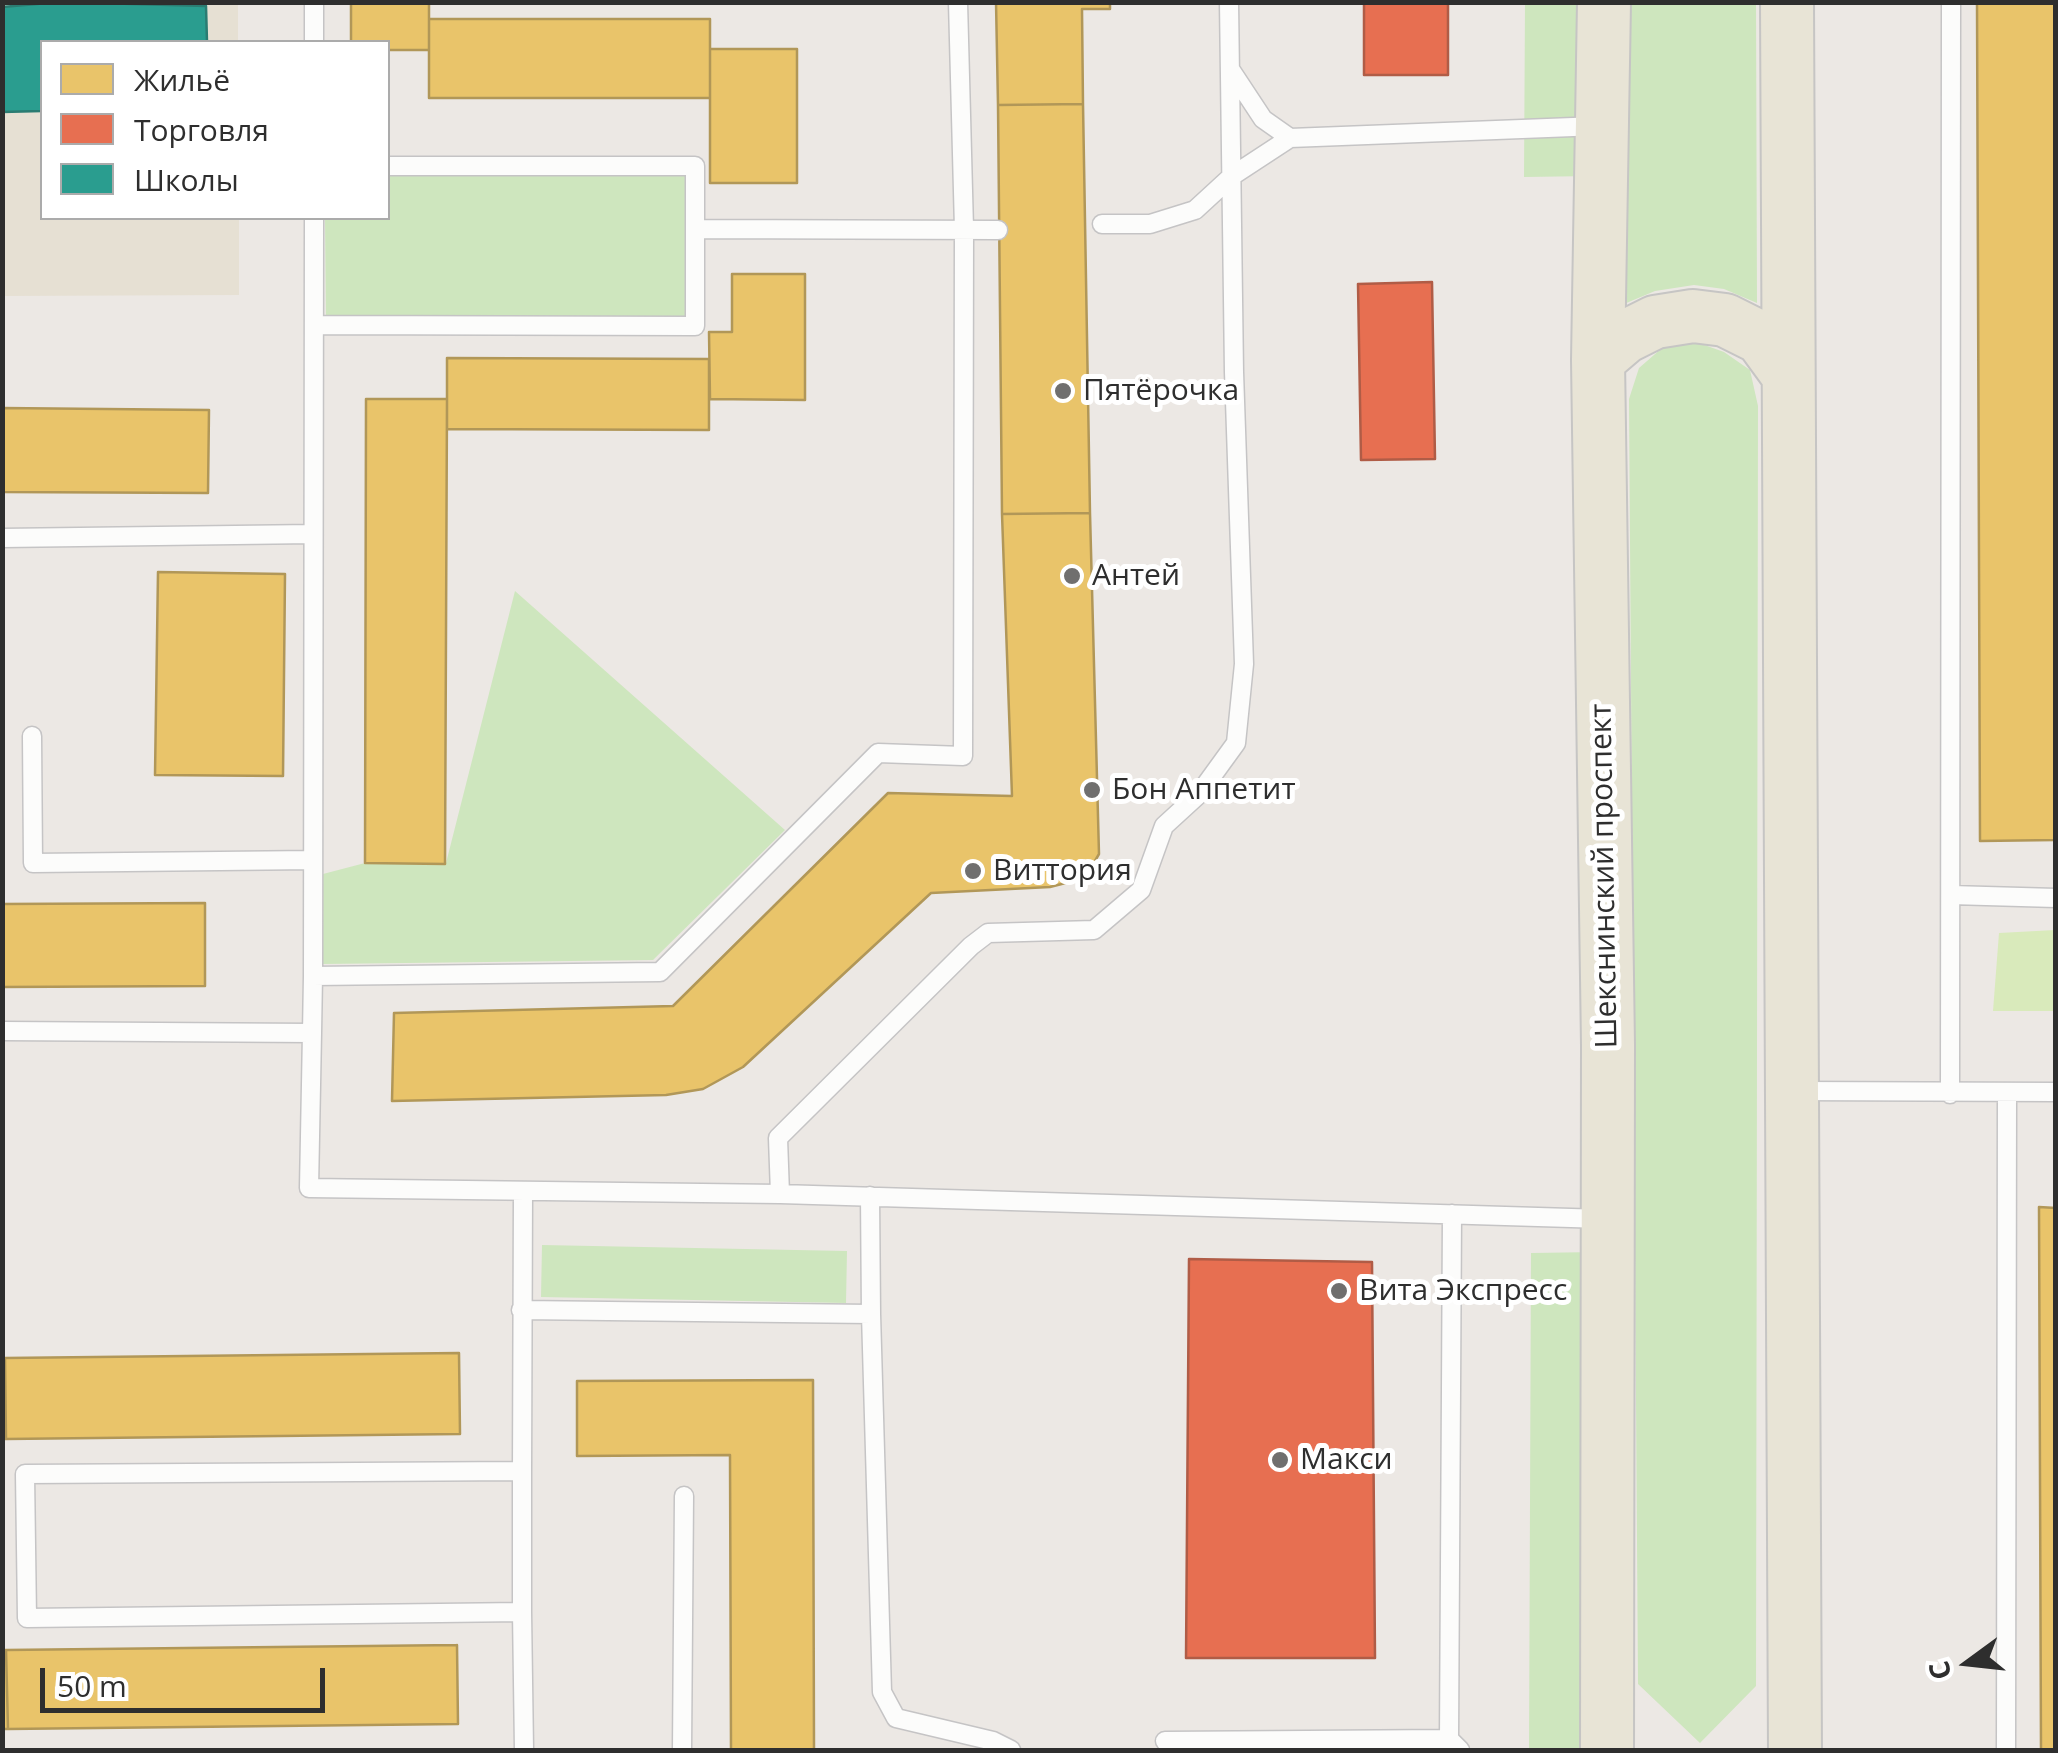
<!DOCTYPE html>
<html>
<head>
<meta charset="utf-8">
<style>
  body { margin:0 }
  #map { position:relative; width:2058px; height:1753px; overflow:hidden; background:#ece8e4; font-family:"Open Sans",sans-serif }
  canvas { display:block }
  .frame { position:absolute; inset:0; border:5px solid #2e2e2e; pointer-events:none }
  .legend { position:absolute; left:40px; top:40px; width:350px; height:180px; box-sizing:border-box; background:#fff; border:2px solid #ababab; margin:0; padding:12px 18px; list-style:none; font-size:30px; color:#2e2e2e }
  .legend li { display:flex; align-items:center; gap:20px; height:50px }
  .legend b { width:50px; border:2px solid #ababab }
  .north { position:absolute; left:1918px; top:1613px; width:100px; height:100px; -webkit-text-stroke:8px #fff; paint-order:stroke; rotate:255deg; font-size:28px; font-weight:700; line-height:40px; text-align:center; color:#2e2e2e }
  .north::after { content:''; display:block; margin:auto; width:35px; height:45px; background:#2e2e2e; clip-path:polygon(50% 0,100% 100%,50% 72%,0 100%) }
  .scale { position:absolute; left:40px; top:1668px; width:285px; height:45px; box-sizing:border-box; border:5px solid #2e2e2e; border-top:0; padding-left:12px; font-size:30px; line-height:35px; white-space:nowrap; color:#2e2e2e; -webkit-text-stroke:8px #fff; paint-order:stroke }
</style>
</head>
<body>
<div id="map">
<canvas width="2058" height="1753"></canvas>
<div class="frame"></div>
<ul class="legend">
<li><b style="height:28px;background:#e9c46a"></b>Жильё</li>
<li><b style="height:28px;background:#e76f51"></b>Торговля</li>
<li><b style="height:28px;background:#2a9d8f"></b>Школы</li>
</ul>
<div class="north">С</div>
<div class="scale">50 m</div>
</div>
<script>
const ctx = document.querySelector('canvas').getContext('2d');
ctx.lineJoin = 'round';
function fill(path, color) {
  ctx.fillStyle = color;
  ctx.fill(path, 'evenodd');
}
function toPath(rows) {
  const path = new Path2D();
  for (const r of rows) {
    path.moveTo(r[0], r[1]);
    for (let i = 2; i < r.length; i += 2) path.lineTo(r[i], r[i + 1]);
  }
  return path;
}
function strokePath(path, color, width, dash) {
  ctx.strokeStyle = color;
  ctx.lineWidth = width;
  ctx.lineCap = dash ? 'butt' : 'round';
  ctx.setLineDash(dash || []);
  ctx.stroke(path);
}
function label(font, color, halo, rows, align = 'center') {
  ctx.font = font + ' "Open Sans",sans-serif';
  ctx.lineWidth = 10;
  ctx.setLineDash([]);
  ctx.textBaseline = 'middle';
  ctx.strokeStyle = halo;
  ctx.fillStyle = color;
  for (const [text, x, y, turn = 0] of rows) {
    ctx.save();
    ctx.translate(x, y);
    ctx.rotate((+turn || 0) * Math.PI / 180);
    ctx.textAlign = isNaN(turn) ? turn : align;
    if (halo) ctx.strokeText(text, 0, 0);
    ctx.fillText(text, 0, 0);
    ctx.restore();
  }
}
fill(toPath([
  [2,3,238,3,238,42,42,42,42,218,239,218,239,295,3,296]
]), '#e6e0d3');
fill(toPath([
  [1525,3,1592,3,1592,176,1524,177],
  [1625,3,1756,3,1757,303,1724,289,1694,285,1655,291,1624,304],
  [688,171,689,318,326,321,325,218,388,218,388,174],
  [1696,342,1724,352,1750,370,1758,406,1756,1686,1700,1743,1638,1684,1629,399,1639,368,1662,348],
  [515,591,785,830,653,960,323,964,323,874,365,863,446,863],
  [542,1245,847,1251,846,1303,541,1297],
  [1597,1252,1595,1750,1529,1750,1531,1253]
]), '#cee6be');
fill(toPath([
  [2055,930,2055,1011,1993,1011,1999,933]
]), '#d9eabb');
const homes = toPath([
  [351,2,429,2,429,50,388,50,388,42,351,42,351,2],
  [996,2,1110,2,1110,9,1082,9,1083,104,998,105,996,2],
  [1977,2,2056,2,2056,840,1980,841,1977,2],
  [429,19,710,19,710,98,429,98,429,19],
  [710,49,797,49,797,183,710,183,710,49],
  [1083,104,1090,513,1002,514,998,105,1083,104],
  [732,274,805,274,805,400,710,399,709,332,732,332,732,274],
  [447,358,709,359,709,430,447,429,447,358],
  [366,399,447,399,445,864,365,863,366,399],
  [2,408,209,410,208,493,2,492,2,408],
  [1090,513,1099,854,1085,878,1050,887,931,893,743,1067,703,1089,666,1095,392,1101,394,1013,673,1006,888,793,1012,796,1002,514,1090,513],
  [158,572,285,574,283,776,155,775,158,572],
  [205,903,205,986,2,987,2,904,205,903],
  [2039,1207,2056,1208,2056,1750,2041,1750,2039,1207],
  [459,1353,460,1434,6,1439,5,1358,459,1353],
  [2,1358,5,1358,6,1439,2,1439,2,1358],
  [813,1380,814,1750,731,1750,730,1455,577,1456,577,1381,813,1380],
  [457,1645,458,1724,8,1729,6,1650,457,1645],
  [2,1650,6,1650,8,1729,2,1729,2,1650]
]);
fill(homes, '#e9c46a');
strokePath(homes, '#b19758', 2.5);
const shops = toPath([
  [1364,2,1448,2,1448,75,1364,75,1364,2],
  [1432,282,1435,459,1361,460,1358,284,1432,282],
  [1189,1259,1372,1262,1375,1658,1186,1658,1189,1259]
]);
fill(shops, '#e76f51');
strokePath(shops, '#b05c46', 2.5);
const schools = toPath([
  [60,2,206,6,207,42,42,42,42,111,2,112,2,7,60,2]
]);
fill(schools, '#2a9d8f');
strokePath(schools, '#2b7c72', 2.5);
const service = toPath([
  [314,42,314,2],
  [1230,69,1263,119,1290,138],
  [1102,224,1150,224,1195,210,1232,176,1290,138,1599,126],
  [695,229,998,230],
  [314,325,695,326,695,166,388,166],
  [2,538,313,534],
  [32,736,33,863,313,860],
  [1951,895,2056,898],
  [313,976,314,218],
  [2,1031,312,1033,309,1188,780,1194,1604,1219],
  [312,1033,313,976,660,972,878,753,963,756,964,229,958,2],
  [1796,1091,2056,1092],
  [1950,1094,1951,2],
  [780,1194,778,1138,971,946,988,933,1094,930,1141,890,1164,826,1199,794,1236,743,1244,664,1234,372,1229,2],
  [870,1196,871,1314],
  [521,1310,871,1314,882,1692,896,1718,993,1741,1011,1750],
  [522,1471,522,1612,27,1618,25,1474,522,1471,523,1192],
  [522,1612,524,1750],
  [1449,1739,1452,1214],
  [1165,1741,1449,1739,1460,1750],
  [682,1750,684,1496],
  [2006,1750,2007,1092]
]);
const primary = toPath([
  [1604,2,1598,360,1608,1045,1607,1750],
  [1787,2,1795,1750],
  [1598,360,1625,337,1655,322,1693,316,1725,320,1761,338,1788,375]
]);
strokePath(service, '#c5c4c5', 21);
strokePath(primary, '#c6c5c4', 56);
strokePath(service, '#fcfcfb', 18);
strokePath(primary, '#e8e4d6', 52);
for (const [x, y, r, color] of [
  [1063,391,10,"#706f6e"],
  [1072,576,10,"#706f6e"],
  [1092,790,10,"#706f6e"],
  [973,871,10,"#706f6e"],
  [1339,1291,10,"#706f6e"],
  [1280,1460,10,"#706f6e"]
]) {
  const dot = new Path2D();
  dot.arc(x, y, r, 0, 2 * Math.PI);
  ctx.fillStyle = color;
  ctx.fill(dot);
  strokePath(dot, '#fff', 4);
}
label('30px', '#2e2e2e', '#fff', [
  ["Пятёрочка",1083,391],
  ["Антей",1092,576],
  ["Бон Аппетит",1112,790],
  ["Виттория",993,871],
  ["Вита Экспресс",1359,1291],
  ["Макси",1300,1460]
], 'left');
label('30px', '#2e2e2e', '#fff', [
  ["Шекснинский проспект",1605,876,-91]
]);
</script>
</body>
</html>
